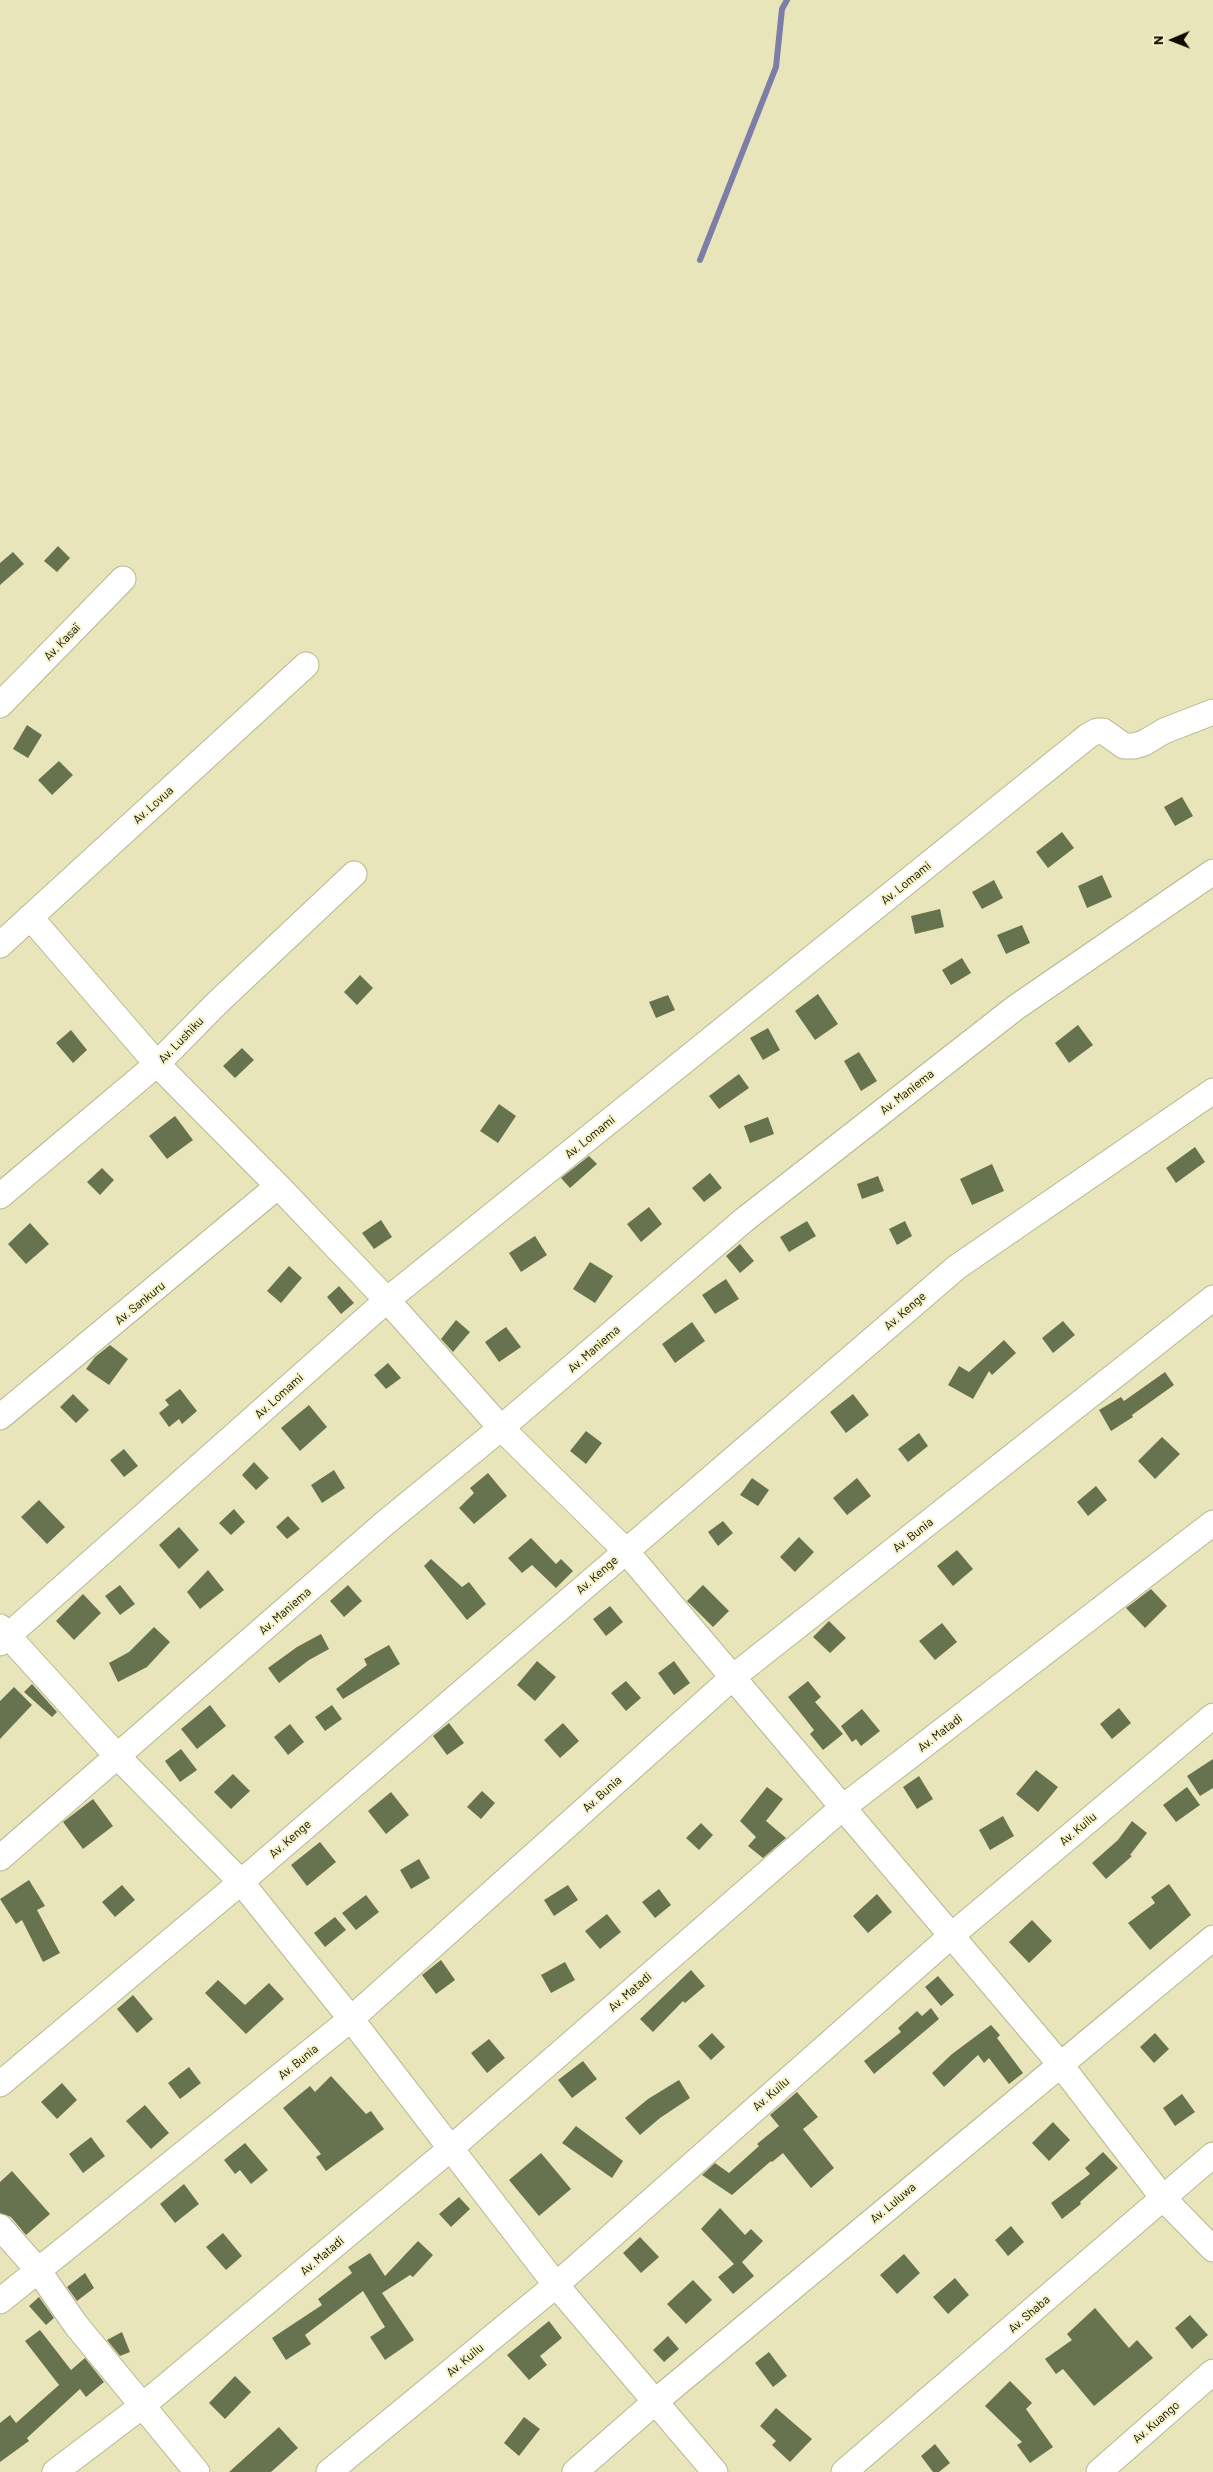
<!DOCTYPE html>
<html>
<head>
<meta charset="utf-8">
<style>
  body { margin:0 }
  #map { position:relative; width:1213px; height:2472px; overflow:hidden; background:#e8e5bb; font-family:Barlow,sans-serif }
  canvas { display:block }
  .north { position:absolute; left:1148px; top:15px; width:50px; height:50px; -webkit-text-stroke:4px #f6f2c8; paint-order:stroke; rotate:269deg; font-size:14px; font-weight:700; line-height:20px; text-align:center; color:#0e0c01 }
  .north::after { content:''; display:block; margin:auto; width:18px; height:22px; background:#0e0c01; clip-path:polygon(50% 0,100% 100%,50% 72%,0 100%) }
</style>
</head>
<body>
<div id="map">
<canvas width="1213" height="2472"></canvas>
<div class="north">N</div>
</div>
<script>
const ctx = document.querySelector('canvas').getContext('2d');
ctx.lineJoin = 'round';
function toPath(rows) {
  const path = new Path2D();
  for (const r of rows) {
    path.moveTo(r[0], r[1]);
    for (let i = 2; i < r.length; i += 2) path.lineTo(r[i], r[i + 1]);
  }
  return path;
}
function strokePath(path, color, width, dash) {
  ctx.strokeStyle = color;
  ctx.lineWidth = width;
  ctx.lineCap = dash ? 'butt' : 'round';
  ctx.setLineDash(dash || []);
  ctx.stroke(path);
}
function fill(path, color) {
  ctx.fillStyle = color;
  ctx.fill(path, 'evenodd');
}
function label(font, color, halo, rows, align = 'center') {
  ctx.font = font + ' Barlow,sans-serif';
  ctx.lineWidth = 4;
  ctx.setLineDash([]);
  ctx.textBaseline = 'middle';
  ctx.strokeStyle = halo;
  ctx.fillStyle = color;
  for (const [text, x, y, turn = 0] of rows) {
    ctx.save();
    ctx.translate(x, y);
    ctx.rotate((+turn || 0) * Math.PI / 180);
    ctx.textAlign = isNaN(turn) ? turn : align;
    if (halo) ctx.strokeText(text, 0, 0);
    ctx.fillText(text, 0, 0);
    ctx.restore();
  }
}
strokePath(toPath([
  [700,260,776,67,782,9,787,0]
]), '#7d7da7', 6);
fill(toPath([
  [58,546,70,558,57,572,44,561],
  [13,552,24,564,0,585,0,563],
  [27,725,42,735,28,758,13,749],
  [59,761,73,775,52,795,38,780],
  [1182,797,1193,816,1175,826,1164,807],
  [1062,832,1074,848,1048,868,1036,852],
  [1102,875,1112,897,1087,908,1078,886],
  [994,880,1003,898,982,909,972,892],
  [940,909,944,927,915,934,911,916],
  [1022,925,1030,943,1006,954,997,935],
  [962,958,971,973,951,985,942,970],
  [360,975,373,988,357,1005,344,992],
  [818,994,838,1024,815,1040,795,1011],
  [668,995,675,1010,656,1018,649,1002],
  [1078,1025,1093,1045,1069,1063,1055,1043],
  [768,1028,780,1050,763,1060,750,1038],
  [71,1030,87,1050,73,1063,56,1043],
  [242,1048,254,1060,235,1078,223,1066],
  [859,1052,877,1081,861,1091,844,1061],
  [739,1074,749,1088,719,1109,709,1096],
  [499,1104,516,1116,498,1143,480,1131],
  [175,1116,193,1140,167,1159,149,1136],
  [768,1117,774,1134,750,1143,744,1126],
  [1195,1147,1205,1162,1176,1183,1166,1168],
  [589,1156,597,1164,570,1188,561,1178],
  [992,1164,1004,1191,972,1205,960,1179],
  [102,1168,114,1180,100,1195,87,1182],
  [710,1173,722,1188,704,1202,692,1188],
  [878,1176,884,1191,862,1199,857,1184],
  [649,1207,662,1224,641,1242,627,1224],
  [381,1220,392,1237,374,1249,362,1233],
  [807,1221,816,1236,789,1252,780,1237],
  [905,1221,912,1236,897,1245,889,1229],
  [30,1223,49,1244,26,1264,8,1244],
  [535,1236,547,1255,521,1272,509,1253],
  [740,1244,754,1261,740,1273,726,1256],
  [590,1262,613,1276,595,1303,573,1289],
  [289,1266,302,1278,281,1303,267,1291],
  [726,1279,739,1299,715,1314,702,1295],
  [339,1286,354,1303,341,1314,327,1297],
  [456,1320,470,1332,453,1352,441,1339],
  [1063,1321,1075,1335,1053,1353,1042,1338],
  [692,1322,705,1341,675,1363,662,1344],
  [506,1327,521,1347,499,1362,485,1342],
  [1004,1340,1016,1353,992,1375,989,1371,973,1399,948,1385,959,1366,969,1372],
  [110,1345,128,1359,109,1385,86,1369,95,1357],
  [388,1363,401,1378,386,1389,374,1375],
  [1165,1372,1174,1385,1132,1415,1133,1417,1111,1431,1099,1410,1121,1397,1124,1401],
  [180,1389,197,1411,182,1424,179,1419,169,1427,159,1413,169,1405,165,1400],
  [73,1394,89,1410,76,1423,60,1407],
  [853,1394,869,1415,846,1433,830,1412],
  [309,1405,327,1427,300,1451,281,1428],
  [586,1431,602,1443,586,1464,570,1451],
  [919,1433,928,1446,908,1462,898,1449],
  [1162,1437,1180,1454,1155,1479,1138,1461],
  [124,1449,138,1466,124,1477,110,1460],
  [254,1462,269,1478,256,1490,242,1475],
  [334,1470,345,1488,322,1503,311,1485],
  [488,1473,507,1496,474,1524,459,1508,474,1493,470,1488],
  [752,1478,769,1490,758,1506,740,1495],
  [857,1478,871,1496,847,1515,833,1498],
  [1096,1486,1107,1500,1088,1516,1077,1502],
  [39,1500,65,1527,47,1544,21,1517],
  [234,1509,245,1522,231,1535,219,1523],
  [288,1516,300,1529,287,1539,276,1527],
  [723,1521,733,1533,718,1546,708,1532],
  [179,1527,199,1550,179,1569,159,1545],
  [799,1537,814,1552,795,1572,780,1557],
  [531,1538,556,1564,561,1559,573,1571,556,1588,532,1565,522,1573,508,1558],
  [957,1550,973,1569,953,1586,937,1566],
  [431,1559,462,1587,469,1582,486,1604,467,1620,424,1566],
  [208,1570,224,1590,200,1609,187,1592],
  [120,1585,135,1604,120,1615,105,1596],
  [348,1585,362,1601,344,1617,330,1601],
  [703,1585,729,1611,713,1627,687,1601],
  [1151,1589,1167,1606,1145,1628,1126,1608],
  [83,1594,101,1613,74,1640,56,1621],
  [610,1606,623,1622,606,1636,593,1619],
  [829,1621,846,1638,830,1653,813,1637],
  [942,1623,957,1642,935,1660,919,1641],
  [154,1627,170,1642,147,1667,118,1682,109,1663,129,1652],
  [321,1634,329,1649,309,1660,279,1683,268,1668,297,1647],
  [389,1645,400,1664,343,1699,336,1689,367,1665,364,1659],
  [537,1661,556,1677,535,1701,517,1685],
  [674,1661,690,1683,674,1695,658,1673],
  [626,1681,641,1698,626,1711,611,1693],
  [808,1681,821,1697,815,1702,843,1734,823,1750,810,1734,814,1730,788,1697],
  [32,1684,57,1712,52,1717,24,1692],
  [14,1687,32,1705,0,1739,0,1701],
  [210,1705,226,1726,197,1749,181,1729],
  [332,1705,342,1719,325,1731,315,1717],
  [1119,1708,1131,1723,1112,1739,1100,1724],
  [862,1709,880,1731,861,1746,856,1739,852,1742,841,1726],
  [449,1723,464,1743,447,1755,433,1736],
  [563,1723,579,1741,560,1758,544,1740],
  [290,1724,304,1742,288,1755,274,1737],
  [181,1749,197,1770,180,1782,165,1761],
  [1213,1759,1213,1788,1200,1796,1187,1776],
  [1036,1770,1058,1787,1038,1812,1016,1794],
  [233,1774,250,1791,231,1809,214,1792],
  [919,1776,933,1799,917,1809,903,1787],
  [767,1787,783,1799,766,1821,786,1838,763,1858,748,1846,756,1837,740,1821],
  [1187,1787,1200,1805,1176,1822,1163,1805],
  [482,1791,495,1803,481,1819,467,1807],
  [391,1792,409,1815,386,1834,368,1811],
  [93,1799,113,1826,83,1849,63,1822],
  [1003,1816,1014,1836,990,1850,979,1830],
  [1132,1821,1147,1833,1130,1855,1132,1856,1106,1879,1092,1863,1118,1840],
  [701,1823,713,1835,699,1850,686,1838],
  [320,1842,336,1862,307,1886,291,1865],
  [419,1859,430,1878,411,1889,400,1870],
  [29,1880,45,1906,37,1910,60,1953,43,1962,22,1920,16,1924,0,1899],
  [1169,1884,1191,1915,1150,1950,1128,1923,1155,1903,1151,1897],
  [122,1885,135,1900,115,1917,102,1902],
  [568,1885,578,1900,554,1916,544,1900],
  [659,1889,671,1905,655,1918,642,1902],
  [877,1894,892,1912,868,1933,853,1916],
  [366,1895,379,1912,356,1930,342,1913],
  [607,1914,621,1932,600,1949,585,1931],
  [335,1917,346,1930,325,1947,314,1933],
  [1032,1920,1052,1941,1029,1963,1009,1942],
  [441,1960,455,1980,436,1994,422,1975],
  [565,1962,575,1980,551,1993,541,1975],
  [691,1970,705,1986,685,2003,683,2001,653,2032,640,2019],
  [938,1976,954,1995,941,2006,925,1987],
  [218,1980,245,2005,269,1983,284,1999,246,2034,205,1993],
  [133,1995,153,2019,137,2033,117,2009],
  [931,2008,939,2019,874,2074,864,2061,901,2032,898,2028,917,2011,922,2016],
  [991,2025,1000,2035,997,2038,1023,2073,1009,2084,989,2058,984,2063,978,2055,944,2087,932,2073,952,2054],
  [712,2033,725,2047,711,2060,698,2046],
  [1155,2033,1169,2049,1154,2063,1140,2047],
  [489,2039,505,2058,487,2073,471,2053],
  [583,2061,597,2079,572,2098,558,2080],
  [189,2067,201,2083,180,2099,168,2083],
  [331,2076,366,2114,371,2111,384,2129,326,2171,316,2157,321,2154,283,2108,310,2086,315,2092],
  [679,2080,690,2098,660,2118,640,2135,625,2118,648,2099],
  [62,2083,77,2100,57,2119,41,2102],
  [797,2092,818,2117,803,2129,834,2168,811,2188,783,2153,772,2162,771,2161,732,2195,702,2175,715,2163,729,2173,759,2146,757,2144,779,2126,770,2115],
  [1182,2094,1195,2112,1175,2126,1163,2108],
  [145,2105,169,2133,151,2149,126,2121],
  [1053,2122,1070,2140,1049,2161,1032,2143],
  [576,2126,623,2161,612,2178,562,2143],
  [91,2137,105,2156,83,2173,69,2154],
  [245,2143,268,2170,251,2184,240,2170,235,2174,224,2160],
  [1103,2152,1118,2168,1080,2202,1081,2204,1062,2219,1051,2203,1090,2174,1085,2168],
  [541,2153,571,2189,539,2216,509,2180],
  [12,2171,50,2214,26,2235,11,2217,0,2213,0,2182],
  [184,2184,199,2204,175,2223,160,2204],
  [459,2197,470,2209,451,2227,439,2214],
  [720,2208,745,2235,751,2229,763,2241,742,2262,754,2276,733,2294,718,2277,734,2264,701,2229],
  [1011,2226,1024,2242,1008,2256,995,2240],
  [223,2233,242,2256,226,2270,206,2247],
  [640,2237,659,2257,641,2273,623,2253],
  [418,2241,433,2255,413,2277,410,2275,382,2293,414,2340,385,2360,370,2337,385,2327,363,2291,305,2335,311,2344,286,2360,272,2338,322,2305,318,2299,352,2273,348,2267,370,2253,385,2276],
  [904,2254,920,2273,897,2294,880,2275],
  [85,2273,94,2288,77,2301,67,2287],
  [955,2278,969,2295,948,2314,933,2297],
  [693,2280,712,2300,686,2324,667,2304],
  [39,2297,54,2318,46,2325,29,2306],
  [1095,2308,1129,2348,1137,2340,1153,2358,1094,2406,1063,2369,1056,2374,1045,2359,1072,2340,1067,2334],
  [1190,2315,1208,2335,1192,2349,1175,2328],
  [549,2321,562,2338,540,2356,547,2365,529,2380,507,2355],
  [40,2330,71,2370,85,2358,104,2382,86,2397,80,2389,27,2438,29,2441,0,2462,0,2423,10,2415,16,2423,59,2385,25,2341],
  [122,2332,130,2352,120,2356,107,2340],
  [668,2336,679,2349,664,2362,653,2350],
  [769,2352,787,2376,773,2387,755,2363],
  [235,2376,251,2392,225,2419,209,2403],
  [1010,2381,1032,2403,1026,2409,1053,2447,1030,2463,1017,2445,1022,2442,985,2406],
  [776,2408,812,2439,790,2462,772,2445,776,2441,760,2426],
  [524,2417,540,2429,519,2456,504,2443],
  [279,2427,298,2448,271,2472,229,2472],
  [935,2444,950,2463,939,2472,933,2472,921,2456]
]), '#67734f');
const street = toPath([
  [0,705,123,579],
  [30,917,157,1064,278,1186,387,1300,501,1428,625,1550,1060,2064,1163,2198,1213,2249],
  [0,945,306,665],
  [0,1196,157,1064,216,1004,354,874],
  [0,1417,278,1186],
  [0,1627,118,1757,241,1882,351,2019,556,2285,715,2472],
  [0,1643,387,1300,1088,736,1097,731,1103,731,1124,746,1134,746,1144,743,1164,731,1213,712],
  [0,1858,385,1523,501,1428,744,1220,1015,1008,1213,872],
  [0,2084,241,1882,957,1267,1213,1091],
  [0,2227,38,2270,76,2325,197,2472],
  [0,2301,351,2019,733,1677,1213,1298],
  [55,2472,142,2406,450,2149,842,1808,1213,1523],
  [329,2472,556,2285,952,1935,1213,1716],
  [575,2472,656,2401,1213,1938],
  [844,2472,1213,2155],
  [1099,2472,1213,2372]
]);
strokePath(street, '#bab68f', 27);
strokePath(street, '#fff', 25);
label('12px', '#0e0c01', '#f6f2c8', [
  ["Av. Kasaï",62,642,-46],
  ["Av. Lovua",153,805,-42],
  ["Av. Lomami",906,883,-39],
  ["Av. Lushiku",181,1040,-46],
  ["Av. Maniema",907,1092,-38],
  ["Av. Lomami",590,1137,-39],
  ["Av. Sankuru",140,1303,-39],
  ["Av. Kenge",905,1311,-41],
  ["Av. Maniema",594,1349,-41],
  ["Av. Lomami",279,1396,-42],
  ["Av. Bunia",913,1535,-38],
  ["Av. Kenge",597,1575,-41],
  ["Av. Maniema",285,1611,-41],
  ["Av. Matadi",940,1733,-38],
  ["Av. Bunia",602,1794,-42],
  ["Av. Kuilu",1078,1829,-40],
  ["Av. Kenge",290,1839,-41],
  ["Av. Matadi",630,1992,-41],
  ["Av. Bunia",298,2062,-39],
  ["Av. Kuilu",771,2094,-41],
  ["Av. Luluwa",893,2203,-40],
  ["Av. Matadi",322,2256,-40],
  ["Av. Shaba",1029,2314,-41],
  ["Av. Kuilu",465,2360,-40],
  ["Av. Kuango",1156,2422,-41]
]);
</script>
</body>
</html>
